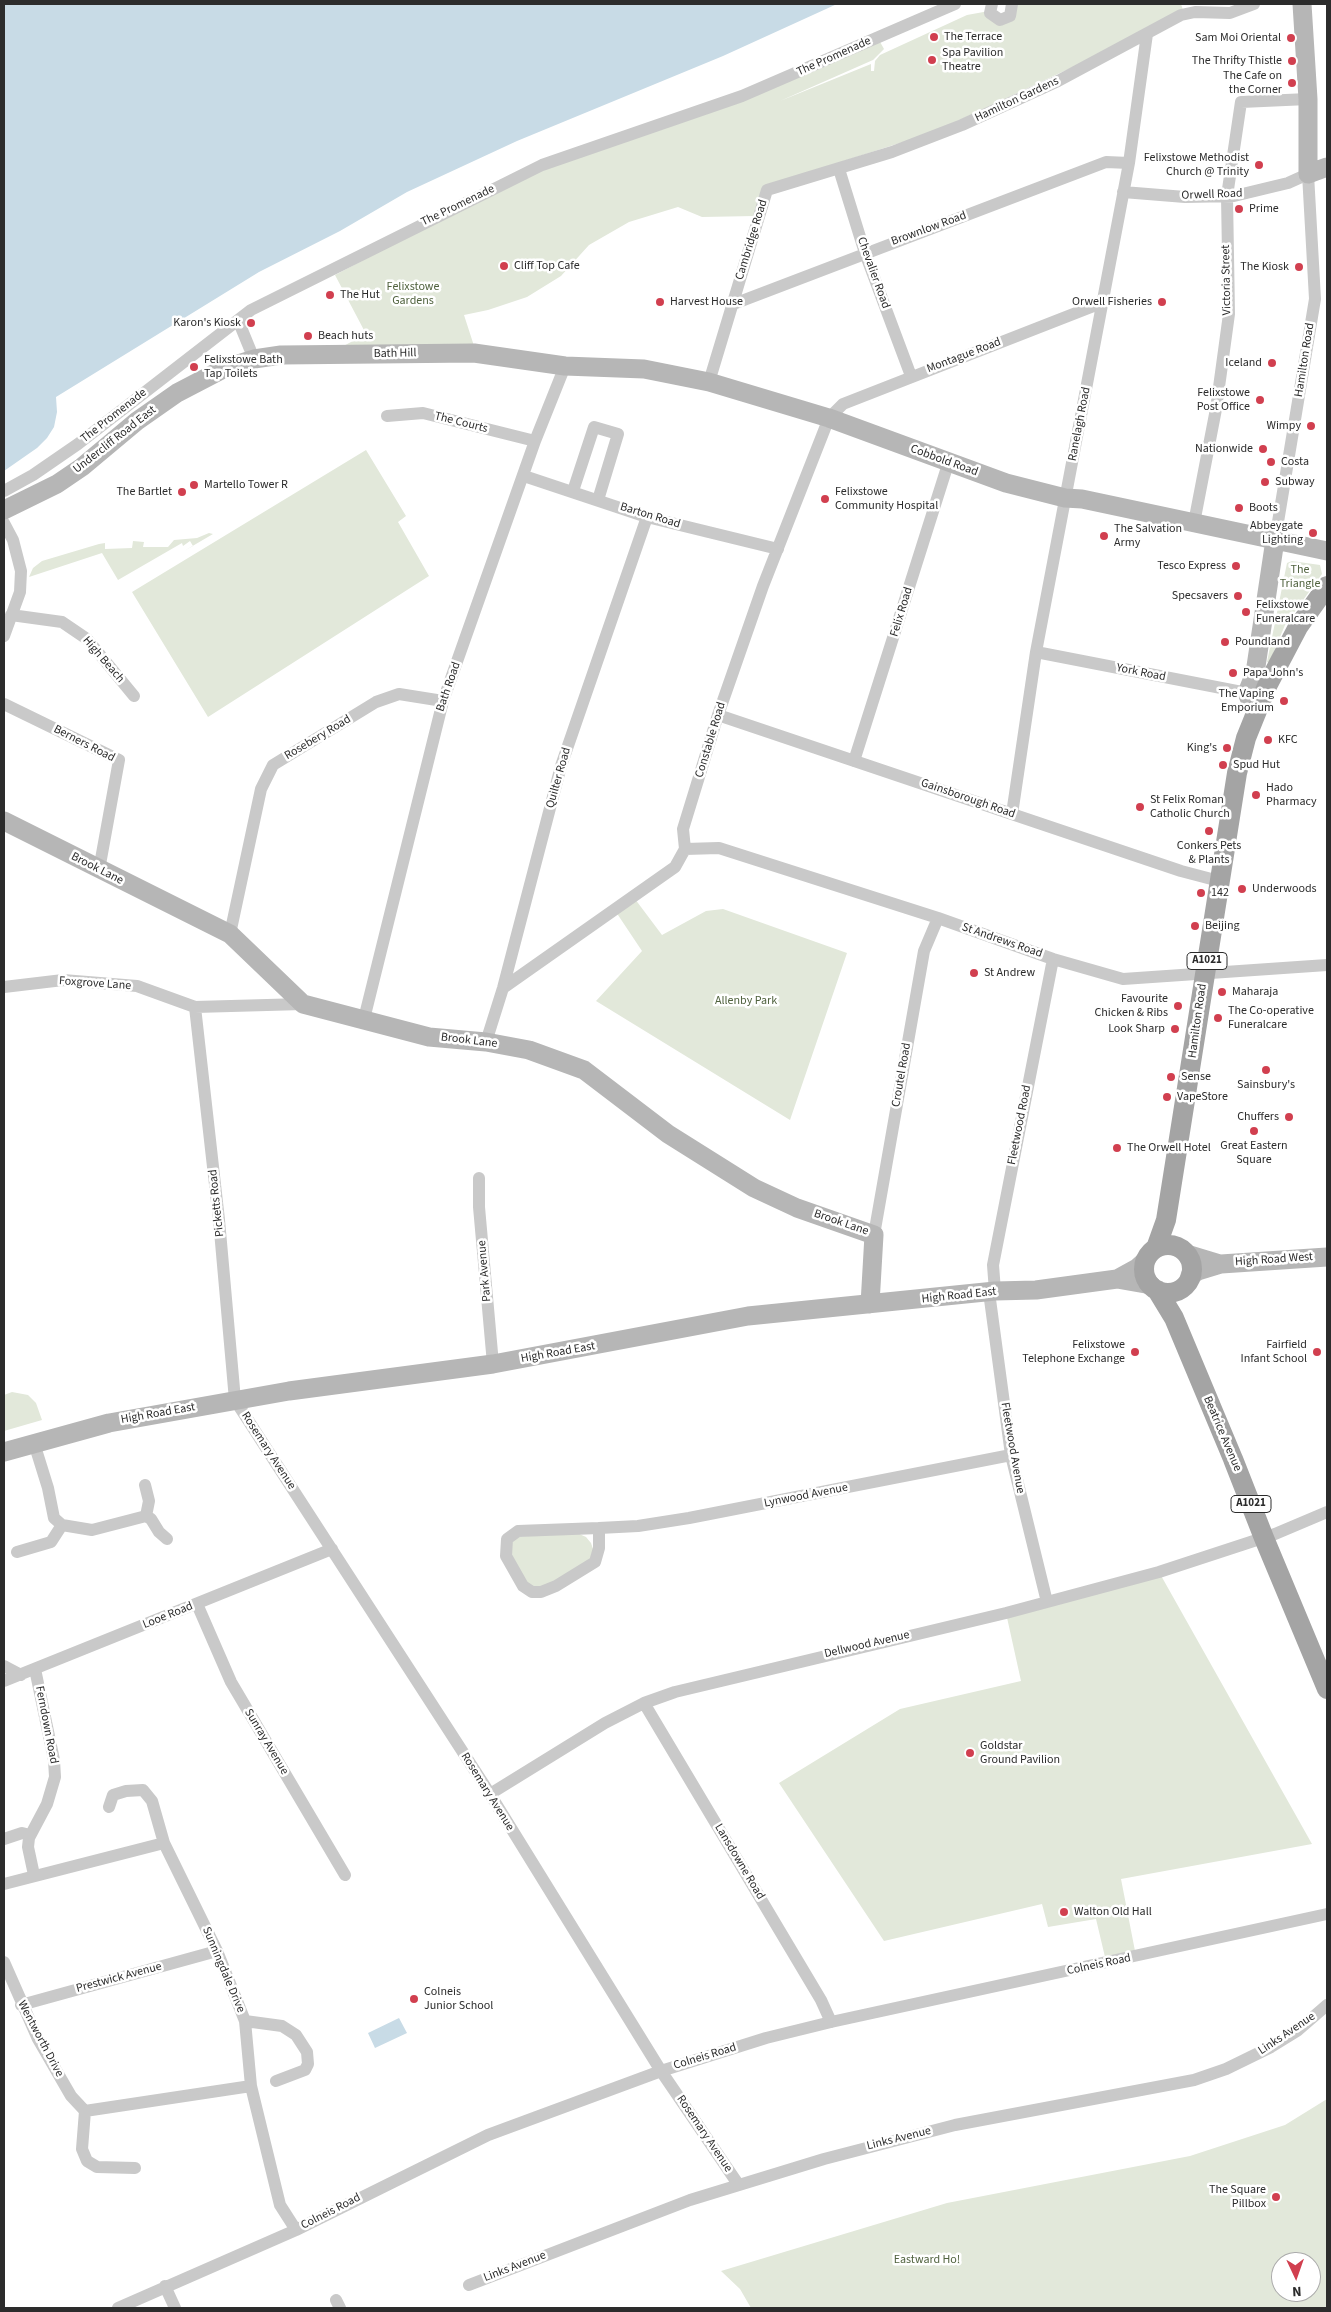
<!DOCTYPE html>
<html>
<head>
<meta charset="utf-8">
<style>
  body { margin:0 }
  #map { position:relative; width:1331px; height:2312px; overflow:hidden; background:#fff; font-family:"Source Sans 3",sans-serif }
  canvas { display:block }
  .frame { position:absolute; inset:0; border:5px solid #2c2c2c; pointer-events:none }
  .north { position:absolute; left:1271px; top:2252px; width:50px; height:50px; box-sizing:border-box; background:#fff; border:1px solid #ababab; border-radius:50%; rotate:177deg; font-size:14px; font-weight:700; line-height:20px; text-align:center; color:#2c2c2c }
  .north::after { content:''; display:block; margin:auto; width:18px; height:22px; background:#d13f4f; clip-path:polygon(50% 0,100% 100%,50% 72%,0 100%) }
</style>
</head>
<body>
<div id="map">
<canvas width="1331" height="2312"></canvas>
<div class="frame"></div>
<div class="north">N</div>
</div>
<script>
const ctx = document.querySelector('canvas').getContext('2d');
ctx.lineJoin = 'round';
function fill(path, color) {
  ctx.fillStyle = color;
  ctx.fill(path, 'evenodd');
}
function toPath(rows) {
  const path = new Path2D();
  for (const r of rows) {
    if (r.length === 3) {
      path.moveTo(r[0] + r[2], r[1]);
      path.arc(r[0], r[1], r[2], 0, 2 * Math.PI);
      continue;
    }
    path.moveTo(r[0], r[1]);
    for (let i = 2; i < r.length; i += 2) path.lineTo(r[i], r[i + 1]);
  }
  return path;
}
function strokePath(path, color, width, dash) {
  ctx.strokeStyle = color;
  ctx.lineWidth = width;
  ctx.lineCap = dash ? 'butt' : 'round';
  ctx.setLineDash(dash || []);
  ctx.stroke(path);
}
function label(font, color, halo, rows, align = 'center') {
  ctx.font = font + ' "Source Sans 3",sans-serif';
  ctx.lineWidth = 5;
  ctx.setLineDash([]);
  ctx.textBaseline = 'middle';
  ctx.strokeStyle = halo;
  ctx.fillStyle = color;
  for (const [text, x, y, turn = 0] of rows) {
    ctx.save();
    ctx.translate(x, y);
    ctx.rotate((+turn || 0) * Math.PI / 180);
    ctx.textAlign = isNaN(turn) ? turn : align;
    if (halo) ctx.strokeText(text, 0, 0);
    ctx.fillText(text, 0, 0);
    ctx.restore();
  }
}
fill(toPath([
  [1016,4,1181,4,1183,10,1124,43,934,132,766,186,755,216,702,217,678,207,629,222,589,245,561,276,527,297,488,310,464,315,475,349,336,350,366,334,335,275,531,172,879,40,884,49,873,60,780,101,871,64,871,71,874,71,875,61,880,55,967,15,989,11,994,19],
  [366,450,406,516,398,522,429,576,208,717,132,592],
  [209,533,213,534,184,551,193,546,190,541,183,546,182,543,118,580,102,553,29,577,33,568,42,561,99,544,105,543,105,549,132,548,133,541,144,542,143,547,168,547,174,540,197,538],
  [1292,561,1320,565,1322,574,1285,625,1269,663,1267,662,1287,563],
  [632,895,662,935,706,911,723,909,847,953,790,1120,596,1001,642,951,614,909],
  [12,1392,28,1395,36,1403,42,1420,4,1431,4,1395],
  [577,1533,586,1537,591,1543,593,1549,590,1561,544,1588,529,1587,509,1555,512,1537],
  [1159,1572,1312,1844,1121,1879,1135,1951,1105,1957,1096,1919,1048,1927,1042,1904,884,1941,779,1783,900,1709,1021,1681,1006,1613],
  [1327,2099,1327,2308,751,2308,740,2289,721,2271,947,2203,1190,2156,1285,2125],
  [1281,2262,1311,2262,1311,2292,1281,2292]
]), '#e2e8da');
fill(toPath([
  [4,4,837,4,723,56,517,141,407,192,340,231,259,272,56,397,57,412,54,427,47,438,37,448,4,471],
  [399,2018,407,2033,375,2048,368,2033]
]), '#c8dbe6');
strokePath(toPath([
  [992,4,990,13,1000,20,1010,16,1012,4],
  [839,169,865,253,911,376],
  [1123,192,1185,197,1234,196,1288,183,1308,174,1315,299,1275,540],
  [731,305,1106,162,1129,163],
  [238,320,254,359],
  [709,382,767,190,892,152,962,125,1058,81,1181,15,1195,12,1230,13,1254,4],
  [387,416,423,413,535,441],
  [524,476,647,517,778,549],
  [4,491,33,475,78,444,251,310,542,165,742,96,955,4],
  [573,491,594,427,618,434,598,500],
  [4,523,13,540,21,571,20,592,4,636],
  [1194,523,1216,409,1229,314,1227,196,1241,102,1308,99],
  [11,615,62,622,87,639,134,696],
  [1036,652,1247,693],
  [4,704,119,760,99,870],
  [718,715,1181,871,1219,881],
  [854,761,948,464],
  [1012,814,1036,652,1129,163,1147,34],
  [685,849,719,848,938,918,1053,959,1123,979,1327,965],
  [230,934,261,789,273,765,376,702,399,694,443,701],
  [4,987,63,980,137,986,195,1007,303,1004],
  [503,988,675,867,685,849,683,829,718,715,763,586,829,418,843,404,1104,302],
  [195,1007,219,1220,235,1400,490,1794,661,2071,738,2184],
  [364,1019,443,701,535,441,565,366],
  [486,1042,503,988,561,766,647,517],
  [479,1178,479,1207,493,1364],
  [874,1235,924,951,938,918],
  [995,1291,993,1265,1053,959],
  [989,1292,1011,1455,1047,1602],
  [34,1443,48,1488,54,1518,62,1525,92,1530,146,1516,151,1519,159,1532,167,1539],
  [145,1485,149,1501,146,1516],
  [599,1528,518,1531,507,1539,506,1556,523,1586,532,1592,541,1592,556,1586,595,1562,599,1548,599,1528,638,1526,689,1518,1011,1455],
  [17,1552,51,1542,62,1525],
  [197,1604,231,1682,345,1875],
  [4,1666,21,1675],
  [4,1681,332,1549],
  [644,1703,821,2000,831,2022],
  [490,1794,605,1723,644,1703,675,1692,1006,1613,1159,1572,1275,1534,1327,1512],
  [109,1807,113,1795,126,1791,143,1790,152,1801,164,1843,217,1951,245,2021,251,2086,280,2205,296,2230],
  [4,1839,22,1833,30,1835],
  [34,1875,28,1847,29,1838,47,1804,55,1777,54,1760,35,1669],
  [4,1884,164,1843],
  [4,1962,38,2039,71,2096,85,2111,82,2149,87,2161,97,2167,135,2168],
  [21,2005,217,1951],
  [245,2021,282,2026,296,2035,307,2052,308,2064,305,2070,276,2081],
  [85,2111,251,2086],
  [469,2285,690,2200,824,2159,955,2125,1194,2080,1226,2069,1271,2047,1297,2031,1327,2005],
  [165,2286,175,2308],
  [336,2300,340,2308],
  [118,2308,296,2230,488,2135,661,2071,766,2038,831,2022,1327,1914]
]), '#c9c9c9', 12);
strokePath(toPath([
  [1302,4,1308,99,1308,174,1327,167],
  [4,510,57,484,82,467,137,421,177,393,225,368,254,359,281,355,474,353,565,366,644,369,709,382,829,418,1006,483,1065,498,1082,499,1327,551],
  [1259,705,1250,700,1247,693,1255,673,1275,540],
  [4,821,230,934,303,1004,429,1037,486,1042,529,1050,584,1070,668,1134,754,1188,797,1208,874,1235,870,1304],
  [1187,1254,1220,1264],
  [1190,1276,1198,1271,1221,1264,1327,1257],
  [1117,1279,1137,1268,1146,1260],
  [4,1452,109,1423,289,1391,493,1364,748,1316,995,1291,1036,1290,1117,1279,1151,1285]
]), '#b6b6b6', 19);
strokePath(toPath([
  [1168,1269,24],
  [1156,1248,1166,1220,1237,773,1246,738,1267,686,1298,627,1327,586],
  [1157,1290,1174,1318,1233,1459,1264,1538,1327,1689]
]), '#a4a4a4', 20);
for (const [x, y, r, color] of [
  [934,37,5,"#d13f4f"],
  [1291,38,5,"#d13f4f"],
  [932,60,5,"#d13f4f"],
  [1292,61,5,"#d13f4f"],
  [1292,83,5,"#d13f4f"],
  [1259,165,5,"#d13f4f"],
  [1239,209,5,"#d13f4f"],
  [504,266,5,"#d13f4f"],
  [1299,267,5,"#d13f4f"],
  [330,295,5,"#d13f4f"],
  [660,302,5,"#d13f4f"],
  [1162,302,5,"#d13f4f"],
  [251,323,5,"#d13f4f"],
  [308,336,5,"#d13f4f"],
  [1272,363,5,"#d13f4f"],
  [194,367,5,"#d13f4f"],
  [1260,400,5,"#d13f4f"],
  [1311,426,5,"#d13f4f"],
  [1263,449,5,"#d13f4f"],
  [1271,462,5,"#d13f4f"],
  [1265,482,5,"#d13f4f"],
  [194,485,5,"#d13f4f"],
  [182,492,5,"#d13f4f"],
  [825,499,5,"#d13f4f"],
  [1239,508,5,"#d13f4f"],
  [1313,533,5,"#d13f4f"],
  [1104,536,5,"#d13f4f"],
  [1236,566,5,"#d13f4f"],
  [1238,596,5,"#d13f4f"],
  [1246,612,5,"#d13f4f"],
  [1225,642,5,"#d13f4f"],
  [1233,673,5,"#d13f4f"],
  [1284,701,5,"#d13f4f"],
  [1268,740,5,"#d13f4f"],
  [1227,748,5,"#d13f4f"],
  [1223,765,5,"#d13f4f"],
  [1256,795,5,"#d13f4f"],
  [1140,807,5,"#d13f4f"],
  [1209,831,5,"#d13f4f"],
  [1242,889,5,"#d13f4f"],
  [1201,893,5,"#d13f4f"],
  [1195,926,5,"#d13f4f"],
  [974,973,5,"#d13f4f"],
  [1222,992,5,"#d13f4f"],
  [1178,1006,5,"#d13f4f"],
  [1218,1018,5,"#d13f4f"],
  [1175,1029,5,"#d13f4f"],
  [1266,1070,5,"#d13f4f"],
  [1171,1077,5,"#d13f4f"],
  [1167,1097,5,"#d13f4f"],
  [1289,1117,5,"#d13f4f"],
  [1254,1131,5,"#d13f4f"],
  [1117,1148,5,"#d13f4f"],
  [1135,1352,5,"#d13f4f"],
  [1317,1352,5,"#d13f4f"],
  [970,1753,5,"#d13f4f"],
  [1064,1912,5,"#d13f4f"],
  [414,1999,5,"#d13f4f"],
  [1276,2197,5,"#d13f4f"]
]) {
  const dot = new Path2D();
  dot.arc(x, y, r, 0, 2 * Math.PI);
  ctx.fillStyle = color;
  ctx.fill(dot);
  strokePath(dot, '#fff', 2);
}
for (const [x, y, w] of [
  [1207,961,40],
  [1251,1504,40]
]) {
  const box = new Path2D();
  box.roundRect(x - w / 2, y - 8.5, w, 17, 4);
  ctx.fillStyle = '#fff';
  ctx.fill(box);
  strokePath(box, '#2c2c2c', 1);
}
label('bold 11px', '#2c2c2c', null, [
  ["A1021",1207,961],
  ["A1021",1251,1504]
]);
label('12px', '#2c2c2c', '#fff', [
  ["The Terrace",944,37],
  ["Sam Moi Oriental",1281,38,"right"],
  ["Spa Pavilion",942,53],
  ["Theatre",942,67],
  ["The Thrifty Thistle",1282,61,"right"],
  ["The Cafe on",1282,76,"right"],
  ["the Corner",1282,90,"right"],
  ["Felixstowe Methodist",1249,158,"right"],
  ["Church @ Trinity",1249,172,"right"],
  ["Prime",1249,209],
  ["Cliff Top Cafe",514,266],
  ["The Kiosk",1289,267,"right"],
  ["The Hut",340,295],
  ["Harvest House",670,302],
  ["Orwell Fisheries",1152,302,"right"],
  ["Karon's Kiosk",241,323,"right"],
  ["Beach huts",318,336],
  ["Felixstowe Bath",204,360],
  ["Tap Toilets",204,374],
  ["Iceland",1262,363,"right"],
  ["Felixstowe",1250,393,"right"],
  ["Post Office",1250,407,"right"],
  ["Wimpy",1301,426,"right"],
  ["Nationwide",1253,449,"right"],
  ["Costa",1281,462],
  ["Subway",1275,482],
  ["Martello Tower R",204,485],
  ["The Bartlet",172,492,"right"],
  ["Felixstowe",835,492],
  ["Community Hospital",835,506],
  ["Boots",1249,508],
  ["Abbeygate",1303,526,"right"],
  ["Lighting",1303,540,"right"],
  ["The Salvation",1114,529],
  ["Army",1114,543],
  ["Tesco Express",1226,566,"right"],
  ["Specsavers",1228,596,"right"],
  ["Felixstowe",1256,605],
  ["Funeralcare",1256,619],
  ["Poundland",1235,642],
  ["Papa John's",1243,673],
  ["The Vaping",1274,694,"right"],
  ["Emporium",1274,708,"right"],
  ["KFC",1278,740],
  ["King's",1217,748,"right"],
  ["Spud Hut",1233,765],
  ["Hado",1266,788],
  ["Pharmacy",1266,802],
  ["St Felix Roman",1150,800],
  ["Catholic Church",1150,814],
  ["Conkers Pets",1209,846,"center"],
  ["& Plants",1209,860,"center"],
  ["Underwoods",1252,889],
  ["142",1211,893],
  ["Beijing",1205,926],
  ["St Andrew",984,973],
  ["Maharaja",1232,992],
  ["Favourite",1168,999,"right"],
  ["Chicken & Ribs",1168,1013,"right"],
  ["The Co-operative",1228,1011],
  ["Funeralcare",1228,1025],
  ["Look Sharp",1165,1029,"right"],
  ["Sense",1181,1077],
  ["Sainsbury's",1266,1085,"center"],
  ["VapeStore",1177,1097],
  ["Chuffers",1279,1117,"right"],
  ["Great Eastern",1254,1146,"center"],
  ["Square",1254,1160,"center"],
  ["The Orwell Hotel",1127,1148],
  ["Felixstowe",1125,1345,"right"],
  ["Telephone Exchange",1125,1359,"right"],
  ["Fairfield",1307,1345,"right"],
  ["Infant School",1307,1359,"right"],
  ["Goldstar",980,1746],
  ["Ground Pavilion",980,1760],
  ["Walton Old Hall",1074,1912],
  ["Colneis",424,1992],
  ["Junior School",424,2006],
  ["The Square",1266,2190,"right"],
  ["Pillbox",1266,2204,"right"]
], 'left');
label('12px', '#2c2c2c', '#fff', [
  ["The Promenade",834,57,-24],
  ["Hamilton Gardens",1017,100,-25],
  ["Orwell Road",1212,195,-2],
  ["The Promenade",458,206,-26],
  ["Brownlow Road",929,229,-20],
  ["Cambridge Road",752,240,-73],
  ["Chevalier Road",873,273,70],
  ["Victoria Street",1227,280,-91],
  ["Bath Hill",395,354,-1],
  ["Montague Road",964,356,-21],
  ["Hamilton Road",1305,360,-81],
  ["The Promenade",114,416,-38],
  ["The Courts",461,423,14],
  ["Ranelagh Road",1080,424,-79],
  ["Undercliff Road East",115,440,-38],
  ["Cobbold Road",944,461,20],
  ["Barton Road",650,516,17],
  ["Felix Road",902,612,-73],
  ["High Beach",103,660,49],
  ["York Road",1141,673,11],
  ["Bath Road",449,687,-71],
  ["Rosebery Road",318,738,-31],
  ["Constable Road",711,740,-73],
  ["Berners Road",84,744,27],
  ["Quilter Road",559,778,-74],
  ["Gainsborough Road",968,799,19],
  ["Brook Lane",97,869,27],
  ["St Andrews Road",1002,941,19],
  ["Foxgrove Lane",95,984,4],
  ["Hamilton Road",1198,1021,-82],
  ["Brook Lane",469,1041,7],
  ["Croutel Road",902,1075,-80],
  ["Fleetwood Road",1020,1125,-79],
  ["Picketts Road",217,1203,-96],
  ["Brook Lane",841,1223,19],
  ["High Road West",1274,1260,-4],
  ["Park Avenue",485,1271,-95],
  ["High Road East",959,1296,-6],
  ["High Road East",558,1353,-10],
  ["High Road East",158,1414,-10],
  ["Beatrice Avenue",1222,1434,67],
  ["Fleetwood Avenue",1012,1448,80],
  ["Rosemary Avenue",268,1451,57],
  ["Lynwood Avenue",806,1496,-11],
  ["Looe Road",168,1616,-22],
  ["Dellwood Avenue",867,1645,-13],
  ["Ferndown Road",46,1725,79],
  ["Sunray Avenue",266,1742,59],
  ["Rosemary Avenue",487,1792,58],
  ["Lansdowne Road",739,1862,59],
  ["Colneis Road",1099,1965,-12],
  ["Sunningdale Drive",223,1970,67],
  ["Prestwick Avenue",119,1978,-15],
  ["Links Avenue",1287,2034,-34],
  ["Wentworth Drive",40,2039,62],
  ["Colneis Road",705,2057,-17],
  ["Rosemary Avenue",704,2134,56],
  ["Links Avenue",899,2139,-14],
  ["Colneis Road",331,2212,-27],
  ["Links Avenue",515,2267,-21]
]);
label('12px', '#50623e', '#fff', [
  ["Felixstowe",413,287],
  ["Gardens",413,301],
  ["The",1300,570],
  ["Triangle",1300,584],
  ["Allenby Park",746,1001],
  ["Eastward Ho!",927,2260]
]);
</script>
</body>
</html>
